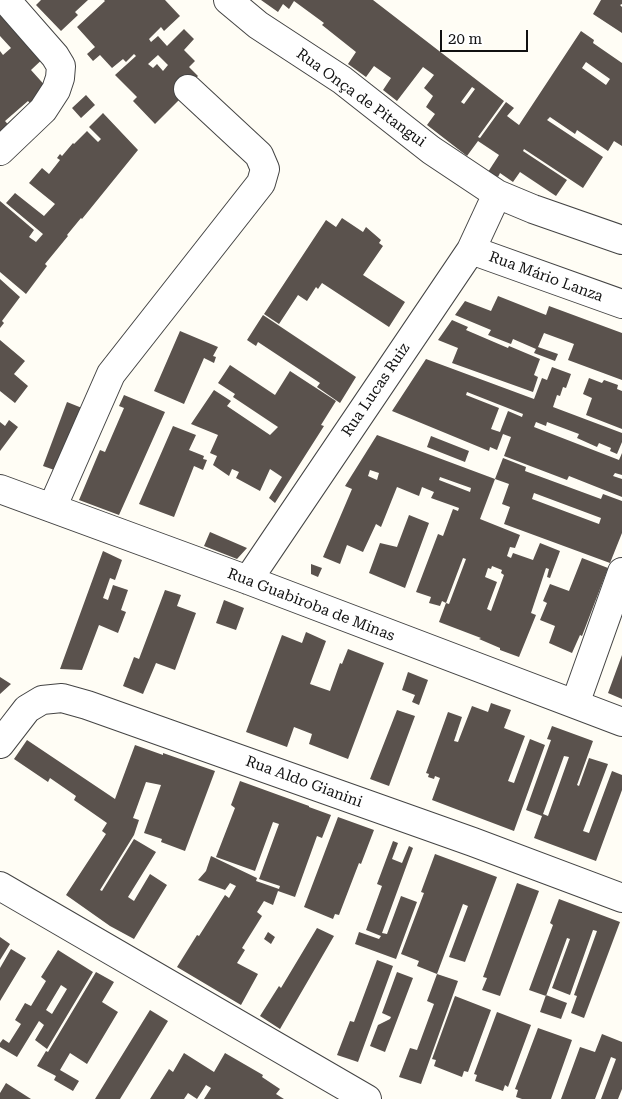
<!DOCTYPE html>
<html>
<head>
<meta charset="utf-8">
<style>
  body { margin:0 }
  #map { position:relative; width:622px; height:1099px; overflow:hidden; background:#fffdf5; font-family:"Roboto Serif",serif }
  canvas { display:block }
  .scale { position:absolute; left:440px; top:30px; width:88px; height:22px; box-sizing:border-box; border:2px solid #111; border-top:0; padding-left:6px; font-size:15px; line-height:18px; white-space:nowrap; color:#111; -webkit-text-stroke:4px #fff; paint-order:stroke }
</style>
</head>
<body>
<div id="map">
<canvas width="622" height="1099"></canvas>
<div class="scale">20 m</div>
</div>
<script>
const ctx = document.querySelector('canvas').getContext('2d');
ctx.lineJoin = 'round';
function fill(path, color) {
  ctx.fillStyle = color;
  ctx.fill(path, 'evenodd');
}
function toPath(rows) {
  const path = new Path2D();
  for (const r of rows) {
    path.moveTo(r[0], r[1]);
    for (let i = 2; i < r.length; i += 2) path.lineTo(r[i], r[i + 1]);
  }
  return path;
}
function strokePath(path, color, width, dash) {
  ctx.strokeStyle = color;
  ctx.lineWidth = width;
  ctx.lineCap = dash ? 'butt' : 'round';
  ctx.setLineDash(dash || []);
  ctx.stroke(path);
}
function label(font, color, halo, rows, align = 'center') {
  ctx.font = font + ' "Roboto Serif",serif';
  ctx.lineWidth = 5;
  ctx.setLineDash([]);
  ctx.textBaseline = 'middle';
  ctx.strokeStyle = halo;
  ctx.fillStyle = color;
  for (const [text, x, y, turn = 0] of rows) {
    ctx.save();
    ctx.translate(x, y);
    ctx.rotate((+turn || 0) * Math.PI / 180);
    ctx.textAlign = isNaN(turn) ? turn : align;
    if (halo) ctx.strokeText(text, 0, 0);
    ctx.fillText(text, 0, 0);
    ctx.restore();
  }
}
fill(toPath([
  [41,0,88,0,75,12,78,15,61,31,36,5],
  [104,0,165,0,180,16,164,31,161,27,149,39,151,42,158,36,167,46,184,29,194,39,184,50,195,61,189,67,198,76,178,96,180,99,155,124,133,101,137,97,115,75,136,56,134,54,126,62,123,59,112,68,100,55,93,61,87,54,95,47,77,27,105,1],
  [158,55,168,65,163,71,157,64,153,68,148,64],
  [261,0,373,0,504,101,478,137,480,138,506,102,514,108,507,116,519,125,581,31,594,40,593,43,622,63,622,146,614,141,608,151,577,130,575,134,550,117,547,120,603,157,583,188,524,149,523,151,567,180,556,196,520,172,513,182,500,173,498,177,488,172,499,155,478,141,467,156,427,125,435,114,426,107,433,96,424,88,434,75,423,67,397,101,383,90,391,78,374,66,366,77,348,64,356,52,322,25,324,23,294,1,289,9,283,4,278,12],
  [586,62,610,79,606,85,582,68],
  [472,87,475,89,464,104,461,102],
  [601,0,622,0,622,4,620,5,622,7,622,33,593,14],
  [0,3,48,54,31,70,49,90,34,108,28,101,5,121,13,130,0,142,0,51,3,55,11,48,0,36],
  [86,95,95,105,81,118,72,108],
  [103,113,138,150,82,219,81,218,67,235,68,236,45,264,47,266,26,294,0,272,0,201,34,230,29,237,36,242,43,234,6,203,15,193,44,216,55,204,29,183,42,168,49,174,60,160,57,158,60,154,62,156,73,143,74,144,87,131,98,142,101,139,89,127],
  [342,218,363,232,366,227,381,240,379,243,383,246,363,275,405,302,389,327,322,283,318,289,316,287,307,301,298,295,279,324,264,314,326,220,336,227],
  [0,279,20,297,2,321,4,323,0,328],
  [498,296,546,315,549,306,622,333,622,380,568,360,574,344,544,333,538,347,558,354,555,361,534,353,536,349,513,339,511,344,488,335,491,330,455,315,465,301,491,311],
  [263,315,356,377,340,403,317,387,320,383,258,342,256,346,247,340],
  [452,320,468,327,466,330,508,348,509,346,540,359,534,375,538,377,533,392,452,363,458,348,438,340],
  [180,331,218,347,213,356,216,357,214,363,204,358,184,404,154,391],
  [0,340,25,361,14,374,28,386,15,403,0,391],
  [426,359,534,399,542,378,547,380,552,367,571,374,566,388,563,387,560,396,557,395,553,407,622,433,622,442,617,454,610,451,611,448,599,443,597,447,577,438,579,434,547,422,546,426,536,422,534,427,619,460,622,453,622,475,615,473,613,476,622,479,622,497,569,476,567,480,504,456,511,437,503,434,497,450,490,447,489,451,392,411],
  [467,392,523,414,522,417,508,411,500,432,491,429,499,408,466,395],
  [230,365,275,395,290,371,336,401,321,425,324,426,275,503,269,498,282,477,270,469,260,491,236,478,239,472,232,469,229,476,213,465,217,456,210,453,218,435,191,424,214,390,231,401,227,406,270,435,278,427,233,397,235,394,218,383],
  [589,378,602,383,604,380,618,385,617,389,622,391,622,429,586,415,592,398,583,394],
  [124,395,165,412,119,515,79,500,100,450,105,452,124,408,119,406],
  [67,402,87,410,60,472,43,466],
  [9,420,18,427,0,451,0,422,5,426],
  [173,426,196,435,189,450,204,456,203,459,207,460,203,470,194,466,174,517,139,504],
  [377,435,495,479,480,519,520,535,515,548,510,547,507,556,511,558,513,553,533,560,540,543,560,551,550,578,547,577,549,569,546,568,531,613,536,615,519,657,500,650,500,648,479,639,481,638,439,622,446,603,442,601,440,606,429,603,431,597,416,592,438,534,443,536,453,509,458,511,459,508,431,498,434,492,422,487,419,496,397,487,381,527,376,524,363,552,347,545,340,564,323,557,352,489,345,486],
  [370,470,379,473,377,480,368,476],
  [440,477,471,488,470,492,439,480],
  [463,558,466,559,449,604,446,603],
  [492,566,502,570,501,573,504,575,491,611,487,609,497,582,485,577,488,568,491,569],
  [431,436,469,451,465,462,427,447],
  [503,458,526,467,525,471,601,499,603,494,622,501,622,533,610,563,504,524,510,507,502,504,509,484,495,479],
  [534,493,601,518,599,524,532,499],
  [409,515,429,523,405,588,369,573,380,543,397,547],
  [210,532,247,548,237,559,204,546],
  [103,551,122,560,115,580,110,578,103,598,108,600,113,585,128,590,121,610,126,612,118,633,99,625,82,670,60,669],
  [582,558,608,568,582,636,580,635,572,653,549,643,555,626,540,620,547,603,543,601,550,584,569,591],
  [311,564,322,568,318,577,311,574],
  [165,590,181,595,177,606,196,613,175,670,156,663,143,694,123,686,134,657,139,659],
  [224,600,244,608,236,630,216,623],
  [306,632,326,641,310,684,330,691,340,663,342,664,348,649,384,663,348,759,309,744,312,734,294,727,287,747,246,732,282,635,302,643],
  [622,655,622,699,608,693],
  [408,672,428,680,419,705,412,702,415,695,402,690],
  [0,677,11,684,0,694],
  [491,703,511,710,504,728,525,736,508,781,514,783,530,739,545,745,514,831,432,800,440,778,435,776,434,779,428,777,429,774,426,773,448,712,462,717,454,741,458,742,472,706,488,712],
  [397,710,415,716,389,786,370,779],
  [552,726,593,741,577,785,579,786,589,758,608,764,583,831,589,833,612,771,622,775,622,790,596,861,534,838,542,816,526,810,551,740,547,739],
  [564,756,569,757,548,816,543,814],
  [27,740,115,799,135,745,163,755,163,753,215,771,185,851,161,842,162,839,144,833,161,785,146,782,133,818,139,820,134,835,100,890,102,891,134,839,156,852,128,897,134,901,150,874,167,885,134,939,110,926,66,895,106,834,102,831,107,823,74,800,76,796,50,778,48,782,14,759],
  [240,781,309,806,309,807,331,815,322,838,317,836,295,897,278,891,273,905,264,901,257,912,262,916,242,948,245,950,237,963,258,974,241,1005,177,967,197,935,199,936,225,895,229,898,236,886,230,883,225,890,198,880,206,871,211,856,257,878,256,881,279,889,280,886,259,879,279,824,273,822,255,871,216,857,235,808,231,805],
  [338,817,374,830,361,864,359,863,339,915,335,914,333,919,304,907],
  [393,841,398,843,392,859,402,863,409,846,413,848,382,933,387,934,401,896,417,902,396,959,355,944,359,932,379,939,381,936,366,930,382,886,377,884],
  [435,854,497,877,465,962,449,957,468,906,463,904,437,974,417,966,419,961,401,954,424,893,421,892],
  [517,883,539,891,500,996,482,990,487,978,483,977],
  [559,899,620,922,584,1018,571,1013,577,996,574,995,597,931,593,930,570,995,552,988,570,939,567,938,546,996,529,990,553,925,550,923],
  [317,928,334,936,280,1029,260,1016,279,986,281,988],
  [268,932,275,937,271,944,264,939],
  [0,937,10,944,0,960],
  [11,949,26,958,0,1001,0,968],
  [58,950,93,972,47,1049,35,1040,44,1025,39,1021,17,1057,0,1047,0,1043,3,1039,9,1043,21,1024,15,1020,25,1003,31,1006,46,981,41,977],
  [61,985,67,989,52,1014,46,1010],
  [377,960,393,966,358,1062,337,1055,350,1021,354,1022],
  [96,972,114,982,102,1002,118,1012,87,1064,70,1053,60,1070,79,1081,73,1091,54,1080,56,1076,37,1066,46,1051,48,1052],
  [397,972,413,978,385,1052,370,1046,378,1025,390,1019,391,1017,382,1013],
  [437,974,458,981,421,1084,399,1077,410,1048,417,1050,434,1004,427,1001],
  [546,995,567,1003,561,1019,540,1012],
  [455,996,491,1010,468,1072,464,1071,462,1077,434,1066,436,1060,432,1059],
  [150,1010,168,1021,120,1099,95,1099],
  [497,1012,531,1025,508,1087,505,1085,503,1091,475,1081,477,1075,474,1074],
  [538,1028,572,1040,551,1099,522,1099,516,1097,518,1090,515,1089],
  [602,1034,622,1042,622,1089,618,1099,601,1099,616,1059,611,1057,595,1099,561,1099,580,1047,595,1052],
  [184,1053,214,1072,225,1053,263,1075,262,1077,280,1089,276,1094,284,1099,204,1099,211,1088,206,1085,197,1099,188,1093,184,1099,150,1099,169,1069,173,1072],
  [6,1083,31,1099,0,1099,0,1093]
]), '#5a524d');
const minor = toPath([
  [228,0,258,25,342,80,431,150,497,194,533,209,622,240],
  [0,151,43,110,56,90,60,78,61,66,55,56,6,0],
  [471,250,622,304],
  [0,489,248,580,622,722],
  [52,508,111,374,261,183,265,169,259,155,188,89],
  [248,580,471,250,497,194],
  [575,704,622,572],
  [0,744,27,709,42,700,62,698,87,705,473,842,622,898],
  [0,886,367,1099]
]);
strokePath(minor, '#444', 30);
strokePath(minor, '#fff', 28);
label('15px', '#111', '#fff', [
  ["Rua Onça de Pitangui",361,98,36],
  ["Rua Mário Lanza",546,277,20],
  ["Rua Lucas Ruiz",376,390,-56],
  ["Rua Guabiroba de Minas",311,605,21],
  ["Rua Aldo Gianini",304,782,20]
]);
</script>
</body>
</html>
